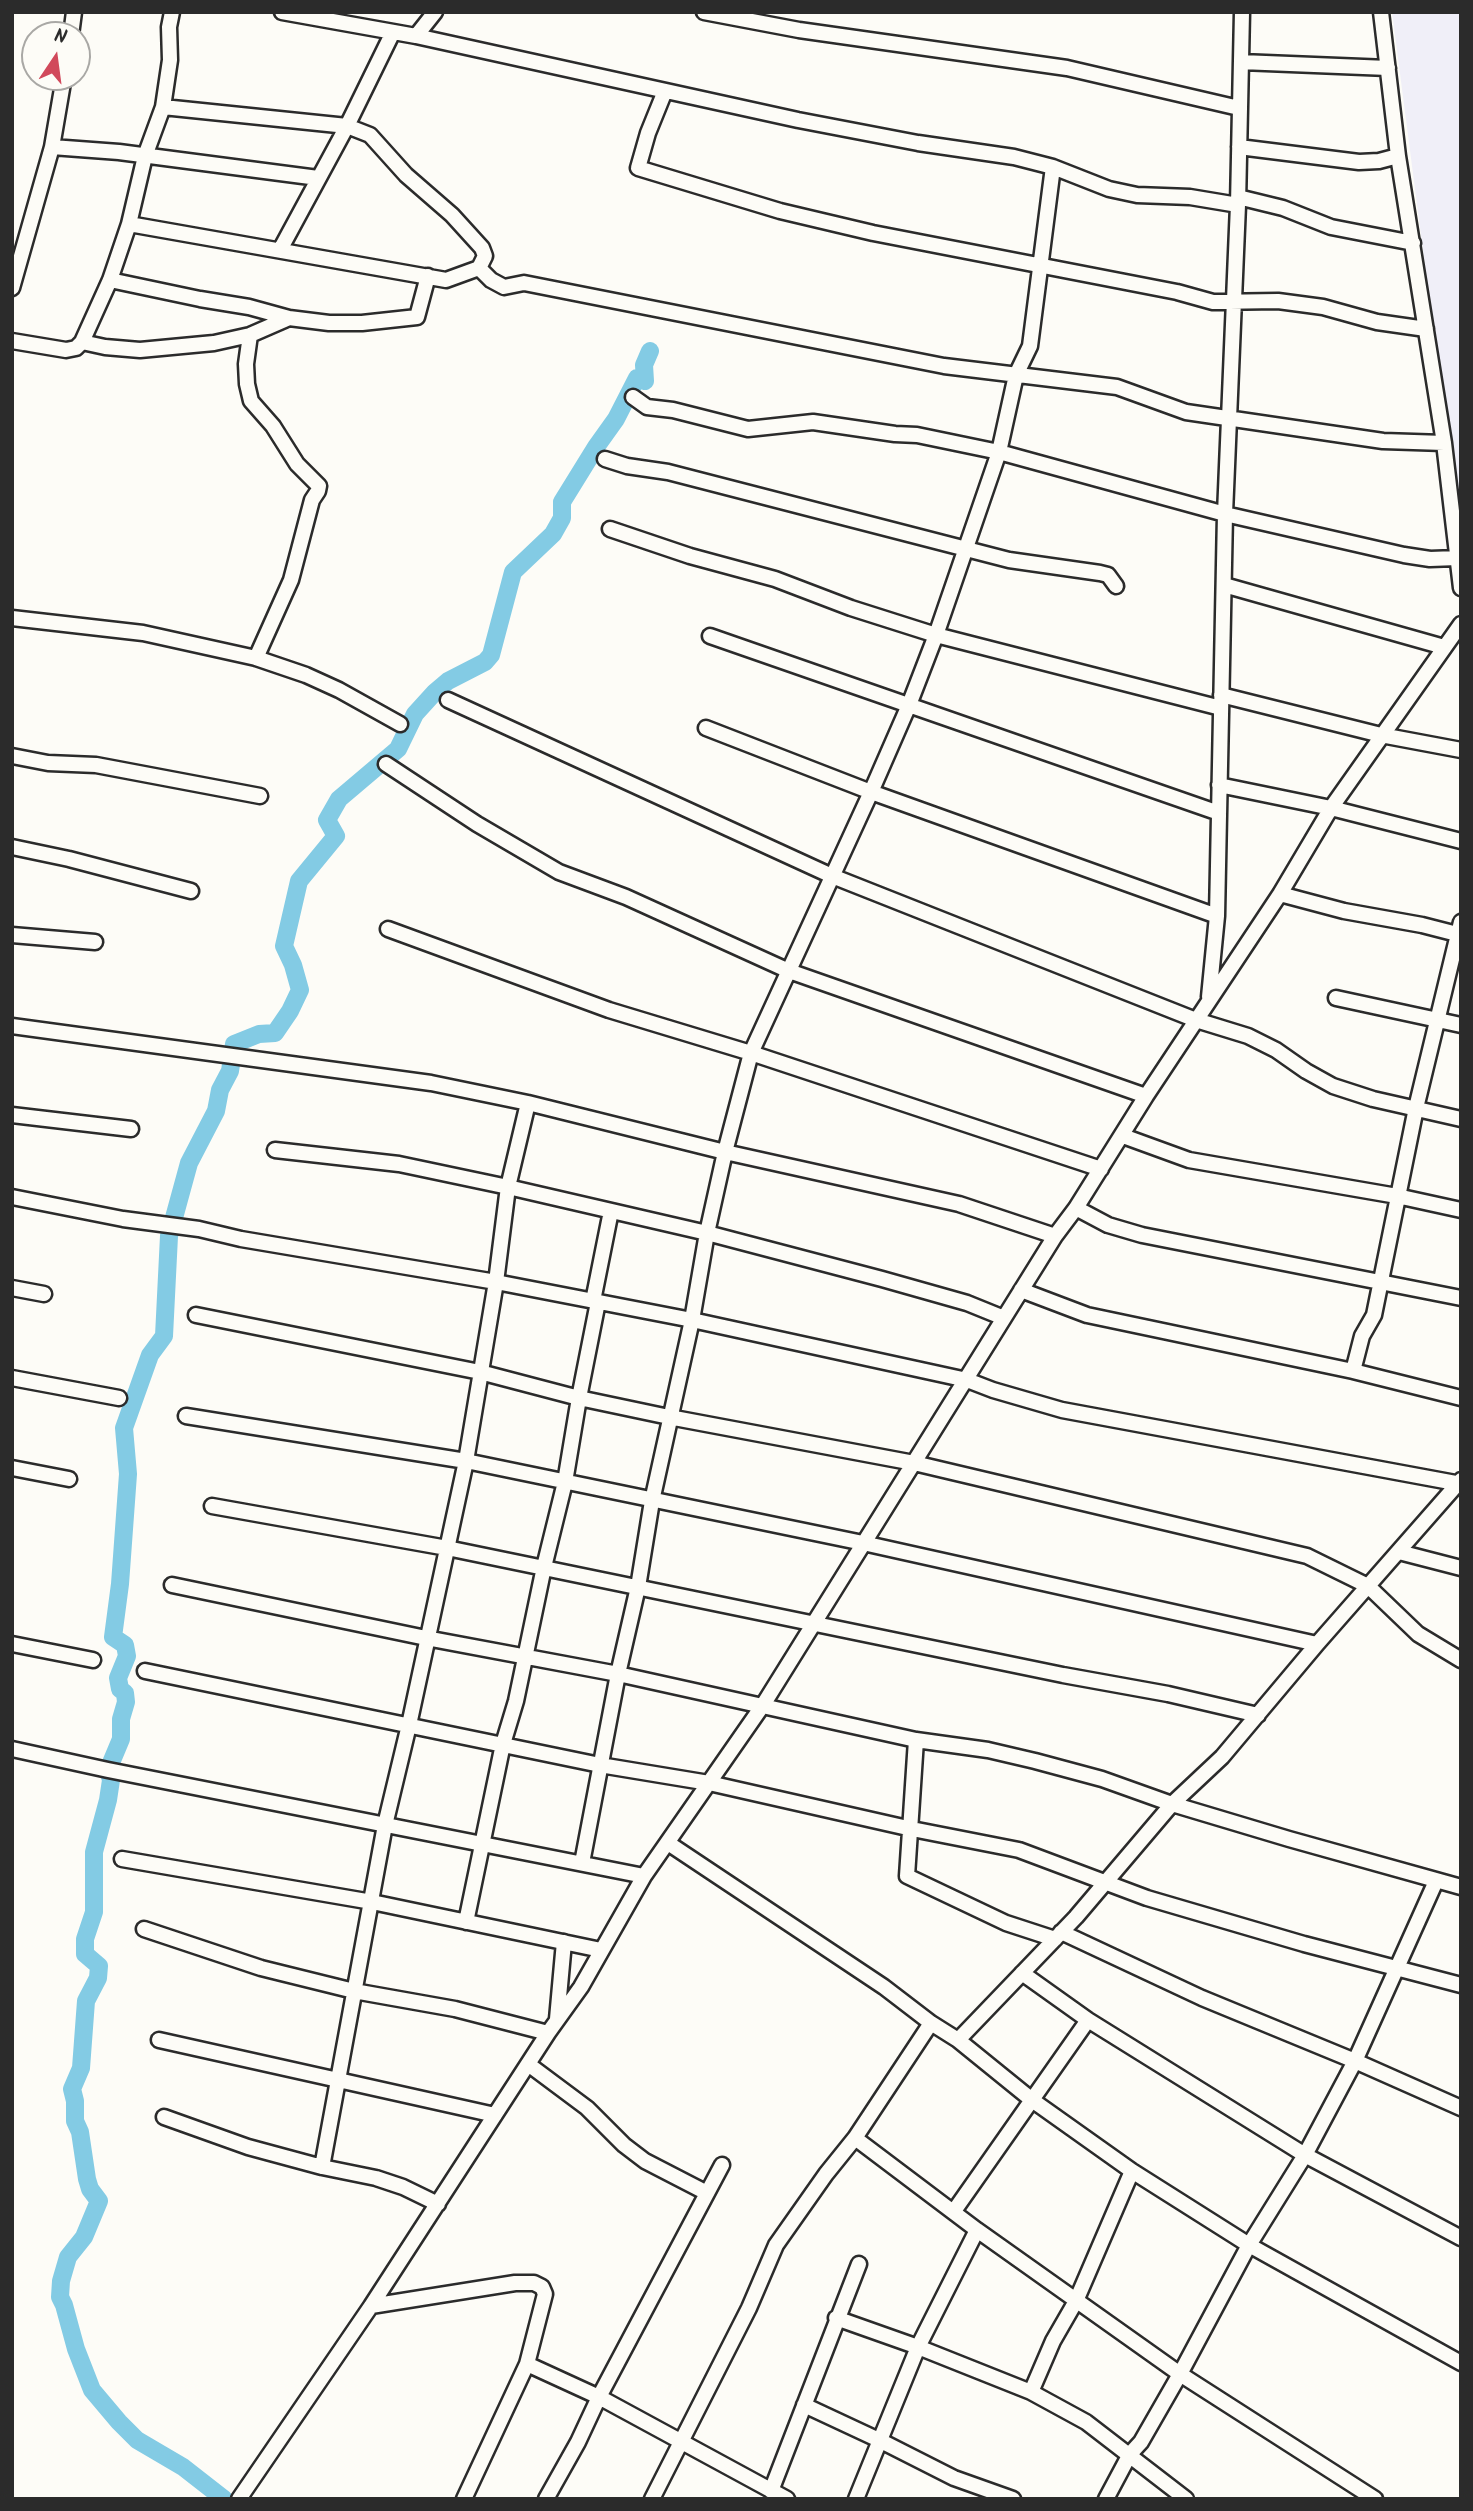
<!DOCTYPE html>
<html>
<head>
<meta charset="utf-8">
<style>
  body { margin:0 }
  #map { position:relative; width:1473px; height:2511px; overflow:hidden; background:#fdfcf7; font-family:Kalam,sans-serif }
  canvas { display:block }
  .frame { position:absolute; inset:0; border:14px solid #2b2b2b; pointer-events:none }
  .north { position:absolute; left:21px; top:21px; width:70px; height:70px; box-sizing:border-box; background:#fdfcf7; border:2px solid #a9a8a5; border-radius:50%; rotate:13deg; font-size:19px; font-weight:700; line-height:28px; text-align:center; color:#2b2b2b }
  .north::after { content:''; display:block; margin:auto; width:24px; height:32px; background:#d1495b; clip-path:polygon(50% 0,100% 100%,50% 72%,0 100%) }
</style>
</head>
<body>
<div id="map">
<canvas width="1473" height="2511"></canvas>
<div class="frame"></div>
<div class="north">N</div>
</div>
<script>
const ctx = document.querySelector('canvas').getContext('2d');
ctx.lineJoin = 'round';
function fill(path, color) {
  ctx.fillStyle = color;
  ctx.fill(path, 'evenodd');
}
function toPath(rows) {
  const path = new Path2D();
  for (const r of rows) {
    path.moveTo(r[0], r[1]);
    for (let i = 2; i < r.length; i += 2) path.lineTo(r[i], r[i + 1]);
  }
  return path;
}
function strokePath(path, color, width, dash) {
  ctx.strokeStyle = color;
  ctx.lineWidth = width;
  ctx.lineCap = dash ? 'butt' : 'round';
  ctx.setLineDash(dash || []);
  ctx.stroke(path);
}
fill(toPath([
  [1392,12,1461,12,1461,504,1441,389]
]), '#f0eff8');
strokePath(toPath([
  [224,2499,183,2467,137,2440,119,2422,92,2390,76,2349,64,2305,60,2297,61,2281,68,2257,84,2237,99,2201,90,2189,87,2179,80,2132,75,2121,75,2101,72,2089,81,2068,86,2001,98,1978,99,1966,85,1954,85,1939,94,1912,94,1852,108,1800,111,1780,108,1770,121,1739,121,1719,126,1702,125,1693,120,1689,118,1678,127,1656,125,1645,113,1637,120,1584,128,1474,124,1428,150,1355,164,1336,169,1236,189,1163,216,1111,220,1090,230,1071,234,1044,259,1034,275,1033,290,1011,300,990,293,965,284,946,299,881,336,836,327,820,339,799,398,749,415,714,435,692,448,681,485,662,491,655,513,572,553,534,562,518,562,502,596,447,616,419,637,378,645,381,644,365,650,351]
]), '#83cbe4', 18);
const minor = toPath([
  [282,12,416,36,798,120,918,143,1014,157,1053,167,1109,189,1137,195,1190,197,1238,205],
  [704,12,799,30,1067,68,1239,108],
  [1381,12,1398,156,1444,443,1461,588],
  [71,35,74,12],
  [416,36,435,12],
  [1241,62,1388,68],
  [665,91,648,133,638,168,780,211,873,233,1177,292,1213,302,1278,301,1323,307,1377,322,1426,329],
  [163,107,347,126,370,135,406,175,452,215,482,248,485,256,479,268,491,280,504,287,524,283,944,366,1117,387,1186,412,1383,441,1444,443],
  [52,147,119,152,318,178],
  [1239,147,1359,162,1379,161,1398,156],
  [1238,197,1283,208,1331,227,1413,243],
  [129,224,446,280,479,268],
  [280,250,347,126,393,32],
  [110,280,200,299,249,307,289,318,329,323,362,323,417,317,428,276],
  [12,288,52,147,64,77],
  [250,335,246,364,247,384,251,401,273,426,297,464,319,486,318,491,312,500,291,580,256,658],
  [12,341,66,350,76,348,82,342,110,280,129,224,145,156,163,107,170,60,169,27,172,12],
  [82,342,105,347,140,350,214,343,250,335,289,318],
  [633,397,647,407,673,410,748,429,813,422,895,434,917,435,999,452,1225,514,1404,555,1430,559,1457,558],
  [605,459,627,466,668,472,1009,560,1100,573,1108,575,1116,586],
  [610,529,690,556,775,579,851,608,936,635,1221,708],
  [1224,585,1444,647],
  [12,618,143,633,256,658,306,675,339,690,400,724],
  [710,636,1219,813],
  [1221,695,1381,735,1461,750],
  [448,700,832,876,1196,1020,1248,1036,1276,1050,1306,1071,1333,1086,1373,1099,1461,1119],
  [706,728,871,792,1217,916],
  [12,756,48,763,96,765,260,796],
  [386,764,477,824,559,872,626,897,789,971,1146,1096],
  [1219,785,1331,808,1461,841],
  [12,847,69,859,191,891],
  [1280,894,1344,911,1422,925,1461,935],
  [388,929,609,1010,751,1053,1101,1169],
  [12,935,95,942],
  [1209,997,1217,916,1225,514,1238,205,1242,12],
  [1336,998,1461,1025],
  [12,1026,431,1083,528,1103,725,1152,959,1204,1055,1236],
  [12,1115,131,1129],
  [1123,1136,1189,1160,1397,1196,1461,1210],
  [275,1150,399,1164,508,1187,707,1233,882,1279,967,1303,1004,1318],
  [12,1197,123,1219,199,1229,241,1239,496,1282,692,1320,967,1380,993,1390,1062,1410,1461,1484],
  [1076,1208,1108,1225,1142,1235,1461,1298],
  [12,1288,44,1294],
  [1021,1290,1087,1315,1353,1371,1461,1398],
  [593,1301,611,1211],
  [196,1315,480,1372,579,1398,669,1417,914,1463,1307,1556,1368,1586,1418,1634,1461,1660],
  [1353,1371,1362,1336,1374,1315,1416,1108,1461,922],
  [12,1378,119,1398],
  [186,1416,466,1461,863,1543,1317,1644],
  [12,1468,69,1479],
  [212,1506,447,1548,1063,1675,1168,1694,1258,1715],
  [1399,1552,1461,1568],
  [172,1585,426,1638,618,1674,916,1740,988,1750,1035,1761,1102,1779,1172,1804,1289,1839,1461,1887],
  [12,1644,93,1660],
  [145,1671,600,1765,709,1783,912,1829,1019,1850,1147,1898,1304,1944,1461,1985],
  [916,1740,907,1876,1006,1923,1055,1939],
  [12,1749,108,1770,644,1876],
  [668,1843,884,1987,931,2023,958,2040,1032,2100,1132,2171,1249,2245,1461,2363],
  [122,1859,372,1902,601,1950],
  [582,1863,618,1674,638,1587,652,1501,692,1320,707,1233,725,1152,751,1053,871,792,909,705,936,635,999,452,1016,375,1030,346,1053,167],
  [466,1922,503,1744,516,1701,544,1567,565,1482,579,1398,598,1302],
  [144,1929,261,1968,354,1991,455,2009,548,2033],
  [1061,1932,1202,1998,1355,2061,1461,2108],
  [1022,1973,1088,2020,1305,2155,1461,2238],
  [557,2019,564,1942],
  [159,2040,495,2115],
  [958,2040,1076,1917,1172,1804,1222,1757,1317,1644,1461,1480],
  [528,2064,587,2108,624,2145,645,2161,707,2193],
  [164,2117,248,2147,322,2167,376,2178,403,2187,438,2204],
  [855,2138,977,2230,1180,2374,1375,2499],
  [322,2167,385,1825,409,1725,466,1461,496,1282,508,1187,528,1103],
  [954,2211,1088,2020],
  [371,2306,515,2283,534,2283,542,2287,545,2294,527,2364,599,2397,787,2499],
  [836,2318,918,2347,1031,2392,1086,2422,1186,2499],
  [1031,2392,1053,2341,1076,2301,1132,2171],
  [804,2405,879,2440,954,2478,1013,2499],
  [771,2491,859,2264],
  [239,2499,371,2306,548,2033,581,1987,644,1876,763,1705,1055,1236,1076,1208,1146,1096,1280,894,1331,808,1461,624],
  [464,2499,527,2364],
  [546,2499,578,2442,599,2397,722,2165],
  [652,2499,749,2308,776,2245,826,2174,855,2138,931,2023],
  [856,2499,918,2347,977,2230],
  [1106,2499,1130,2454,1141,2442,1180,2374,1249,2245,1305,2155,1355,2061,1436,1881]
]);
strokePath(minor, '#2b2b2b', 19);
strokePath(minor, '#fdfcf7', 14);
</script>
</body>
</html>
